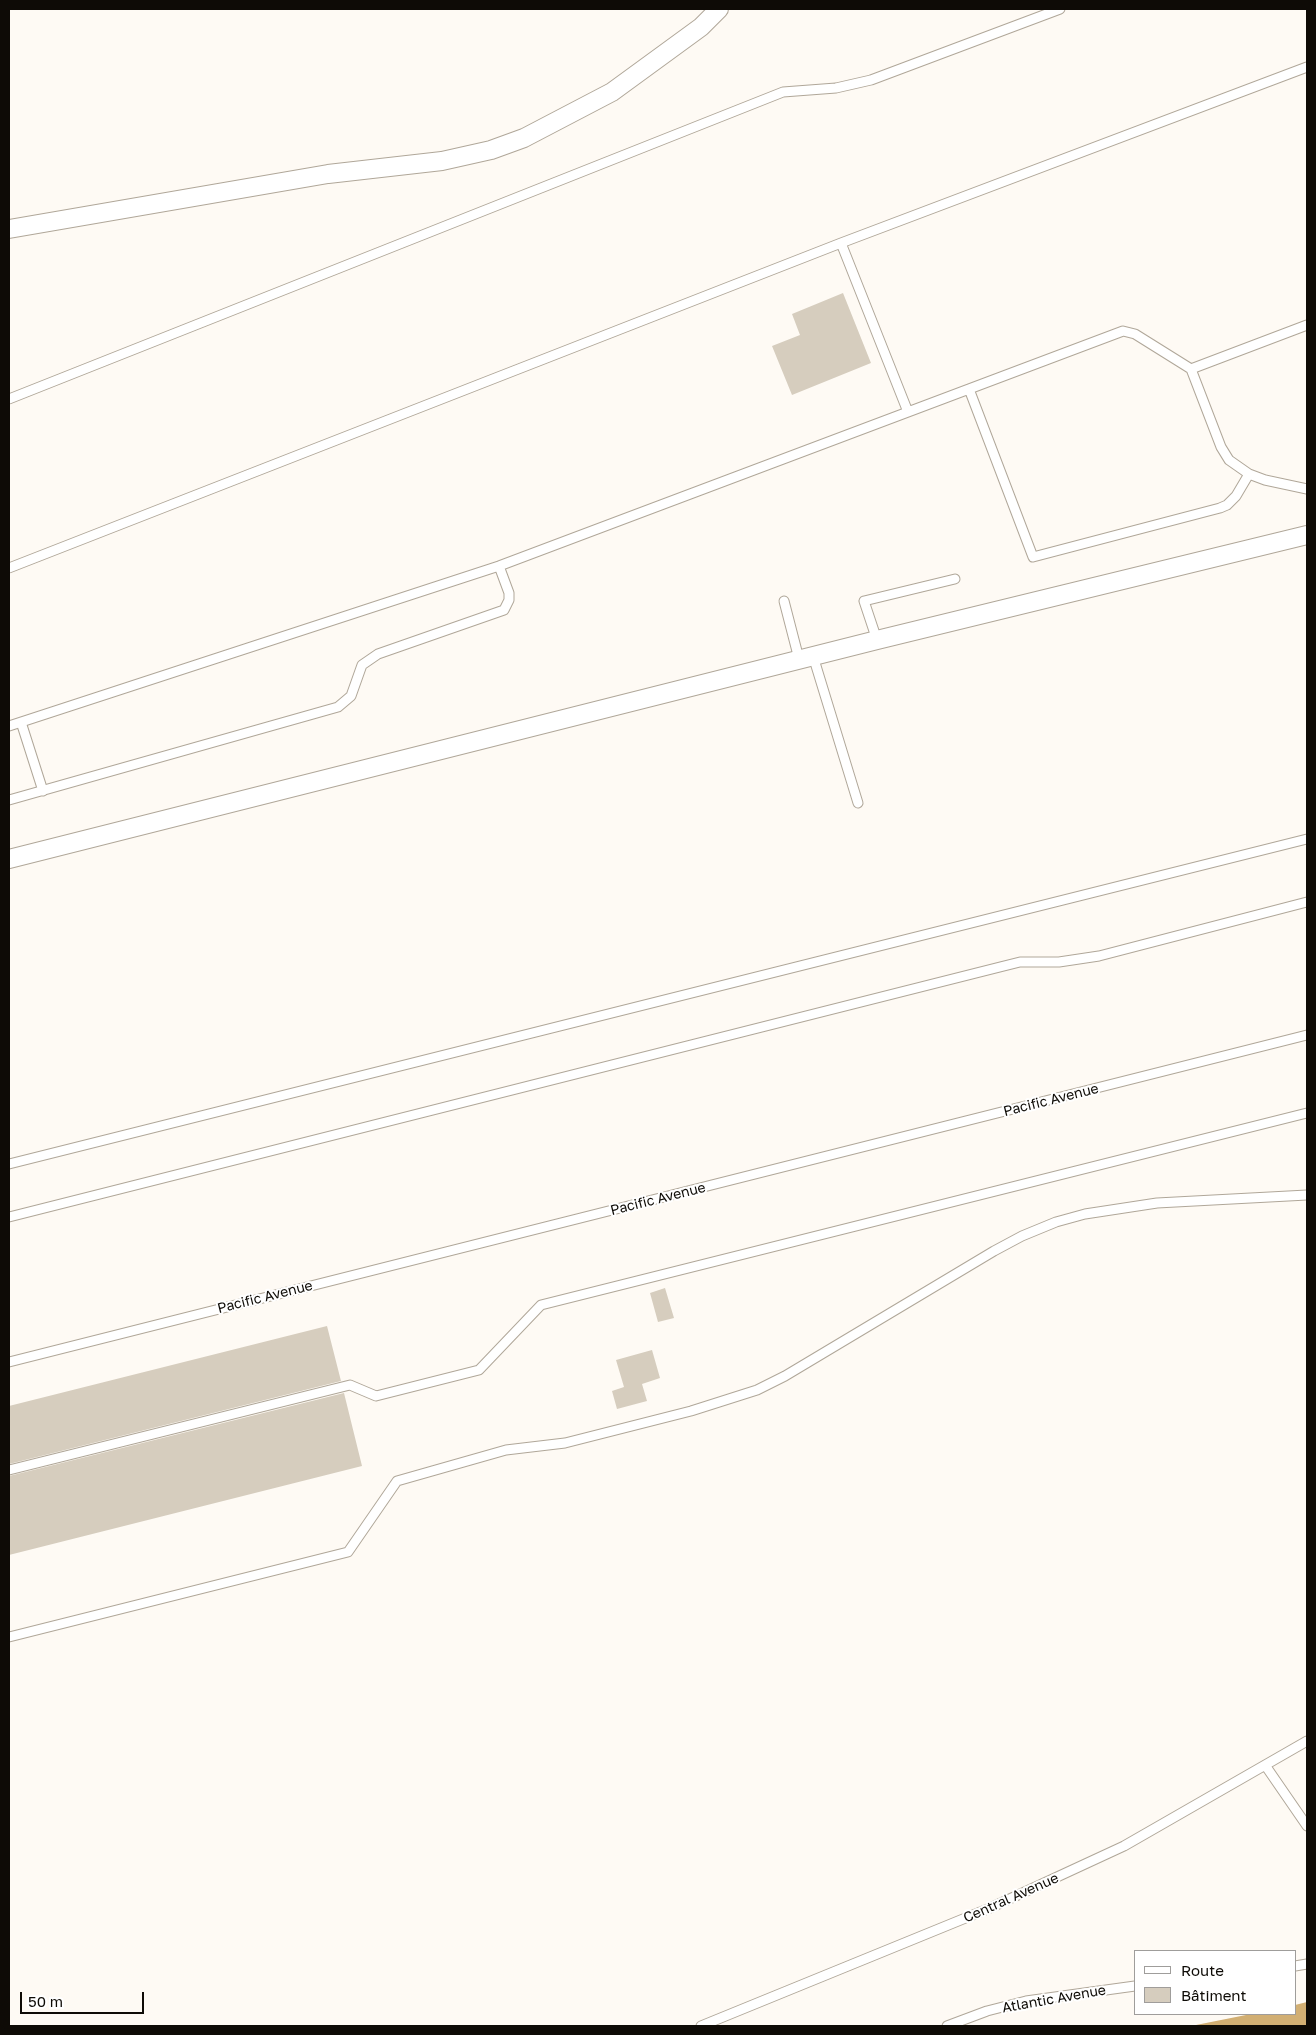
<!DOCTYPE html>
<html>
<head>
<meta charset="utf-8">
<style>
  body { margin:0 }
  #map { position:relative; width:1316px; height:2035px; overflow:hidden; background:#fefaf4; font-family:"Golos Text",sans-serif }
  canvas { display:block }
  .frame { position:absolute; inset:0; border:10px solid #0e0b06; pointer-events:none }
  .legend { position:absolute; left:1134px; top:1950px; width:162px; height:65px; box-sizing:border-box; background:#fff; border:1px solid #9f9d9b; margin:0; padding:6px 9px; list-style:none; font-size:15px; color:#0e0b06 }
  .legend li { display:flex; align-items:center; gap:10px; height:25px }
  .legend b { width:25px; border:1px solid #9f9d9b }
  .scale { position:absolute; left:20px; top:1992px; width:124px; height:22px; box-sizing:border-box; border:2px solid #0e0b06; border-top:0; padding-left:6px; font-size:15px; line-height:18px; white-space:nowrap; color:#0e0b06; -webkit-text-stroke:4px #fff; paint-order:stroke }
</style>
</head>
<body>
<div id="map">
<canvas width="1316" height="2035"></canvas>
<div class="frame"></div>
<ul class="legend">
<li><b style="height:6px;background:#fff"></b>Route</li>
<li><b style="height:14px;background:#d6cdbe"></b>Bâtiment</li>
</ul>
<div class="scale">50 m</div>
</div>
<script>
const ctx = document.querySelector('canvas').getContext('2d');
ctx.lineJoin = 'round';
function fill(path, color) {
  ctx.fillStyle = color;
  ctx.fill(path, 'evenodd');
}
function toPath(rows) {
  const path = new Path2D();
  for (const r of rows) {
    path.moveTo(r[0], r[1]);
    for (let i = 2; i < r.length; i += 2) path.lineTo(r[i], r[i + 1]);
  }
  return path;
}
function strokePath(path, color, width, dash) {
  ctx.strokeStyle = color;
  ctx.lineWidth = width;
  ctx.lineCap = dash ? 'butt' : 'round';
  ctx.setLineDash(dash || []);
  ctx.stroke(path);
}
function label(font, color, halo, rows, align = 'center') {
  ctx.font = font + ' "Golos Text",sans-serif';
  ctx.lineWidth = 4;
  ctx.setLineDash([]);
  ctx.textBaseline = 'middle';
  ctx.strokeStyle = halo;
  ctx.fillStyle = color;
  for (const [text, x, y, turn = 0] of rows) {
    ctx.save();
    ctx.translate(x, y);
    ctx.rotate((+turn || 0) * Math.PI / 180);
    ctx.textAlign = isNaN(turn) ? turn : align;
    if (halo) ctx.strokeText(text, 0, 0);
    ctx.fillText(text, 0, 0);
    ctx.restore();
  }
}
fill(toPath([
  [1307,2002,1307,2026,1191,2026,1251,2014,1295,2014,1295,2005]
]), '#d2af73');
fill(toPath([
  [843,293,871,363,792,395,772,346,800,335,792,314],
  [665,1288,674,1318,658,1322,650,1293],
  [327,1326,341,1381,9,1464,9,1406],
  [652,1350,660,1378,642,1384,647,1401,617,1409,612,1391,624,1387,616,1360],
  [344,1393,362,1466,9,1555,9,1476]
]), '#d6cdbe');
const service = toPath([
  [841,243,908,412],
  [1191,369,1307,325],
  [969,389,1033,557,1220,508,1227,505,1236,496,1249,474],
  [9,399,783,92,836,88,871,80,1060,9],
  [9,568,841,243,1307,67],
  [784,601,799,659],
  [877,640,864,601,955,579],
  [813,656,858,803],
  [21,722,43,791],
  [9,726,499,566,1123,331,1135,334,1191,369,1221,447,1229,460,1249,474,1265,480,1307,489],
  [9,800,338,707,351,696,362,665,378,654,504,610,509,600,509,593,499,566],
  [9,1164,1307,839],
  [9,1217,1000,967,1020,962,1059,962,1099,956,1307,902],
  [9,1362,1307,1035],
  [9,1470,350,1385,376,1396,479,1370,541,1305,1307,1113],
  [9,1637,348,1552,397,1481,506,1450,565,1443,691,1411,757,1390,785,1376,994,1251,1022,1236,1056,1222,1085,1214,1157,1203,1307,1195],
  [1265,1765,1307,1826],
  [1295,1966,1307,1964],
  [701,2026,990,1908,1124,1846,1307,1741],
  [947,2026,987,2011,1026,2001,1135,1986]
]);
const minor = toPath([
  [9,229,328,174,442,161,491,150,524,138,612,92,701,27,719,9],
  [9,859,877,640,1307,535]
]);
strokePath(service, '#b0a799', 11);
strokePath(minor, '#b0a799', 20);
strokePath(service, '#fff', 9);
strokePath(minor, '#fff', 18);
label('14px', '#0e0b06', '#fff', [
  ["Pacific Avenue",1051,1100,-14],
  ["Pacific Avenue",658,1199,-14],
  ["Pacific Avenue",265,1297,-14],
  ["Central Avenue",1011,1898,-24],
  ["Atlantic Avenue",1054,1999,-10]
]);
</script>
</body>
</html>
